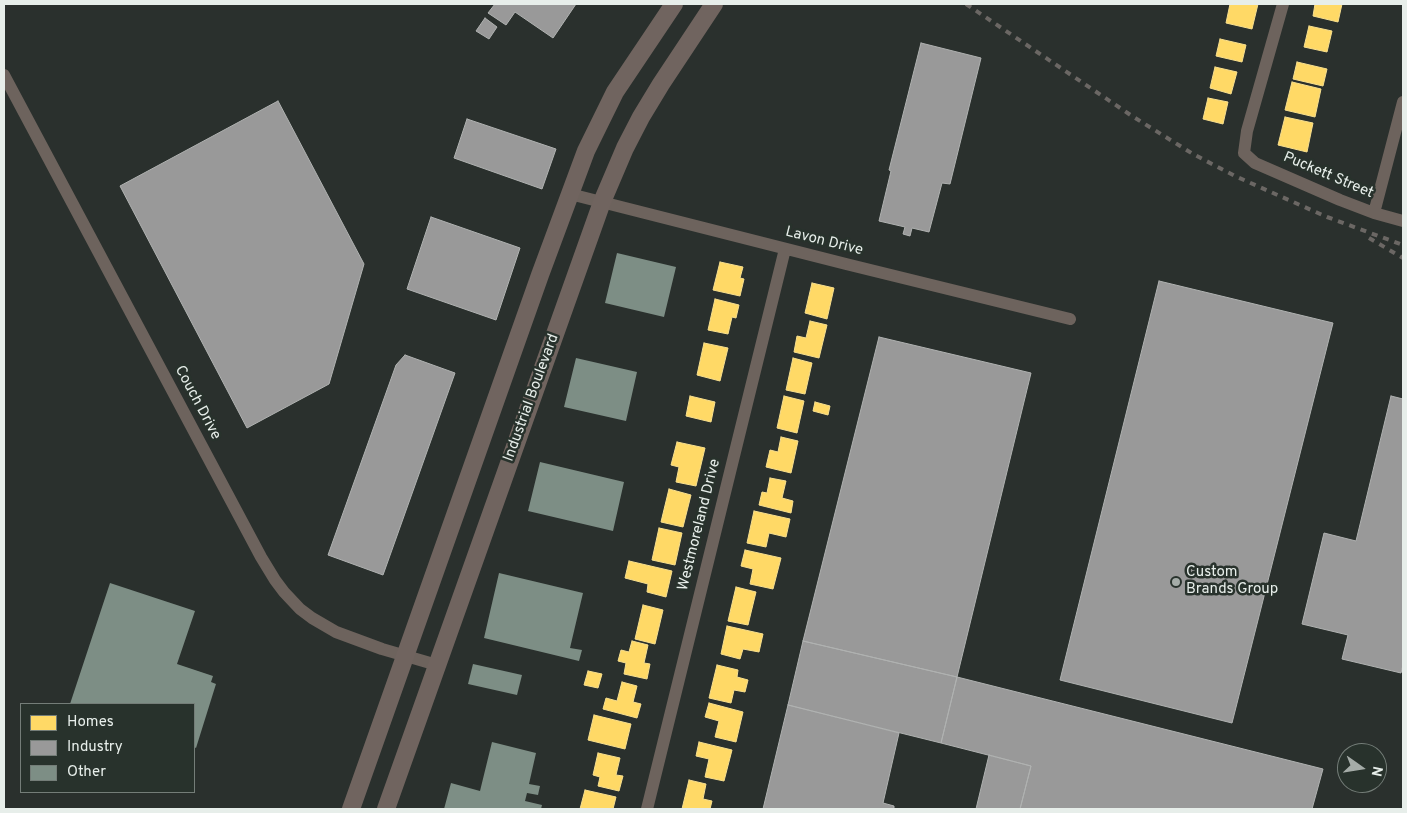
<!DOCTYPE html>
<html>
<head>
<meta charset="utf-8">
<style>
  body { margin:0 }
  #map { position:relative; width:1407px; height:813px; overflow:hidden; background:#2a302d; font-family:Overpass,sans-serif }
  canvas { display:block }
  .frame { position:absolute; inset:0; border:5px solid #e7eeea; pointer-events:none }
  .legend { position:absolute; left:20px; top:703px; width:175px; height:90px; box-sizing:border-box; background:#28322c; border:1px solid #747d78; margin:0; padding:6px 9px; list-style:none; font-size:15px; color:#e7eeea }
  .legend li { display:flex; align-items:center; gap:10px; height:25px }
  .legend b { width:25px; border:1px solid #747d78 }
  .north { position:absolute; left:1337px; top:743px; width:50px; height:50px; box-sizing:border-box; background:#28322c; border:1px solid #747d78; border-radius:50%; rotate:103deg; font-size:14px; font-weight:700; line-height:20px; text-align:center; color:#e7eeea }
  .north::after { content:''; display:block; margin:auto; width:18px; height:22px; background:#a5aca8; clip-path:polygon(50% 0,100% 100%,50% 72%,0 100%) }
</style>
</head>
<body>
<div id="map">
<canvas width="1407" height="813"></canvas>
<div class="frame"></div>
<ul class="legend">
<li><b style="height:14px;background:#ffd966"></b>Homes</li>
<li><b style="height:14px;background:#999"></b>Industry</li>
<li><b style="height:14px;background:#7d8e85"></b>Other</li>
</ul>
<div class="north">N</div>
</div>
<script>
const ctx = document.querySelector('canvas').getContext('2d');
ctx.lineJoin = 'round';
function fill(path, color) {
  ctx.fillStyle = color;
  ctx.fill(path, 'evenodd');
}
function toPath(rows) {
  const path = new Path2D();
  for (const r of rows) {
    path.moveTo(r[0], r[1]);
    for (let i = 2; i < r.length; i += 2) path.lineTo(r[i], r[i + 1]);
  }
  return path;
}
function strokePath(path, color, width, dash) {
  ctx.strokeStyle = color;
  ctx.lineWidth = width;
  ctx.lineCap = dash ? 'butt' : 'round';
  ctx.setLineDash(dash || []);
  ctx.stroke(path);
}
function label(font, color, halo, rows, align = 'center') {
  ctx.font = font + ' Overpass,sans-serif';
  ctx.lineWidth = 5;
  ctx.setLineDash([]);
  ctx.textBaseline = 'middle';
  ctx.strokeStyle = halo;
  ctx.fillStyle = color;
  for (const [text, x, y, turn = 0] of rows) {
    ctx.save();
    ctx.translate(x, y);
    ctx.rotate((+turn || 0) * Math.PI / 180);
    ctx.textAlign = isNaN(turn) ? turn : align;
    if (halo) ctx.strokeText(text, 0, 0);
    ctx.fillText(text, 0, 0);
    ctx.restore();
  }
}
const homes = toPath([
  [1230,4,1258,4,1252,29,1226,23,1230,4],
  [1315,4,1342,4,1338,22,1313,16,1315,4],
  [1309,26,1332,31,1327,52,1304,47,1309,26],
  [1220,39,1246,45,1242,62,1216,56,1220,39],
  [1297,62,1327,69,1323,86,1293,79,1297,62],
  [1215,67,1237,72,1231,94,1210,88,1215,67],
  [1292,82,1321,89,1315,117,1285,110,1292,82],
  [1208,98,1228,102,1223,124,1203,119,1208,98],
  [1285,117,1313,123,1307,152,1278,145,1285,117],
  [720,262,743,267,740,278,744,279,740,296,713,290,720,262],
  [812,283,834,288,827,319,805,313,812,283],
  [715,299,739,305,736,318,732,317,728,334,708,330,715,299],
  [810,321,827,325,819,358,794,352,797,336,806,338,810,321],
  [704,343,728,348,720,381,697,375,704,343],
  [793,358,812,363,805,394,786,390,793,358],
  [690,396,715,402,711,422,686,416,690,396],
  [784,396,804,401,797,433,777,428,784,396],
  [815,402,830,406,828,415,813,411,815,402],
  [781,437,798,441,791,473,766,467,770,450,778,452,781,437],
  [677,442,705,448,696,486,676,482,679,467,671,465,677,442],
  [770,478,786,481,782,498,793,501,791,513,759,505,762,492,767,493,770,478],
  [669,489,691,495,683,527,661,522,669,489],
  [754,511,790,519,786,537,769,533,766,547,747,543,754,511],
  [659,528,682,533,675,565,652,560,659,528],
  [745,550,781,558,773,589,750,584,753,569,741,566,745,550],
  [629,561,672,571,666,597,647,592,648,584,625,578,629,561],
  [736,587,756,592,748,625,728,621,736,587],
  [643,605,663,610,655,644,635,639,643,605],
  [727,626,763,634,759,652,743,649,740,659,721,654,727,626],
  [632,641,648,645,644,663,650,664,647,679,624,674,626,663,618,661,621,650,629,652,632,641],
  [717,665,738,670,737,677,748,680,745,692,734,690,731,703,709,698,717,665],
  [588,671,602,674,598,688,584,685,588,671],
  [622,682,637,686,633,702,641,704,637,718,603,709,606,698,617,701,622,682],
  [709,703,743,712,736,742,715,737,719,721,705,717,709,703],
  [594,715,631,724,625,749,588,740,594,715],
  [699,742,732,750,724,781,705,777,709,759,696,756,699,742],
  [598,753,620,758,616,775,623,776,619,791,598,786,600,777,593,775,598,753],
  [689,780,706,784,703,799,712,801,710,809,682,809,689,780],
  [585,790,616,797,613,809,580,809,585,790]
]);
fill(homes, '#ffd966');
strokePath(homes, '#f8df8e', 1);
const industry = toPath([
  [495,4,576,4,553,38,515,12,506,25,488,13,495,4],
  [485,18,497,27,489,39,476,31,485,18],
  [921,43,981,58,950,184,942,183,929,232,912,228,910,236,903,234,905,227,879,221,891,171,889,170,921,43],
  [278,101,364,264,329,384,247,428,120,186,278,101],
  [467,119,556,149,542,189,454,158,467,119],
  [431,217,520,248,496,320,407,289,431,217],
  [1159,281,1333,323,1232,723,1060,680,1159,281],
  [879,337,1031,373,957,677,803,641,879,337],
  [405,355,455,373,383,575,328,555,396,365,405,355],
  [1391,396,1403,399,1403,665,1401,673,1342,659,1348,635,1302,624,1324,533,1356,541,1391,396],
  [803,641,957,677,941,743,788,705,803,641],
  [957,677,1323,769,1312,809,1020,809,1031,766,941,743,957,677],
  [788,705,899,733,883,803,894,806,894,809,763,809,788,705],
  [989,755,1031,766,1020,809,976,809,989,755]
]);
fill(industry, '#999');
strokePath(industry, '#b0b2b1', 1);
fill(toPath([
  [617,253,676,267,664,317,605,303],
  [576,358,637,372,626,421,564,407],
  [540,462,624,482,613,531,528,511],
  [499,573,583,593,570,648,582,650,579,661,484,638],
  [110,583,195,611,177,664,213,676,211,682,216,684,196,748,194,747,194,704,70,704],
  [473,664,522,675,517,695,468,684],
  [492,742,536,753,529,784,540,786,538,795,527,793,525,801,542,805,541,809,444,809,451,783,480,791]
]), '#7d8e85');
strokePath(toPath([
  [1283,4,1247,131,1244,153,1255,163,1340,200,1374,213,1403,221],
  [4,75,261,557,275,580,284,592,300,609,312,618,336,632,382,649,437,665],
  [570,194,846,264,1070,319],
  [1374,213,1403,102],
  [647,809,785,249]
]), '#6d635d', 12);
strokePath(toPath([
  [351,809,540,275,586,151,615,92,674,4],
  [386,809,602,202,625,148,641,117,661,84,714,4]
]), '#70645f', 18);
strokePath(toPath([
  [966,4,1132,116,1193,154,1235,176,1282,197,1327,217,1403,245],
  [1369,238,1403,258]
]), '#6b6764', 4, [6, 6]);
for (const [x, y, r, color] of [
  [1176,582,5,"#a5aca8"]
]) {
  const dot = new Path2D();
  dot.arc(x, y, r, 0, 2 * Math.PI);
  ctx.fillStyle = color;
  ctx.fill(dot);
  strokePath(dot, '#28322c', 2);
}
label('15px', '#e7eeea', '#28322c', [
  ["Puckett Street",1328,176,23],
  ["Lavon Drive",824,242,14],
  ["Industrial Boulevard",532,398,-70],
  ["Couch Drive",197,403,62],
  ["Westmoreland Drive",700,525,-76]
]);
label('15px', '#e7eeea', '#28322c', [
  ["Custom",1186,573],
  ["Brands Group",1186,590]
], 'left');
</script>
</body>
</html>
